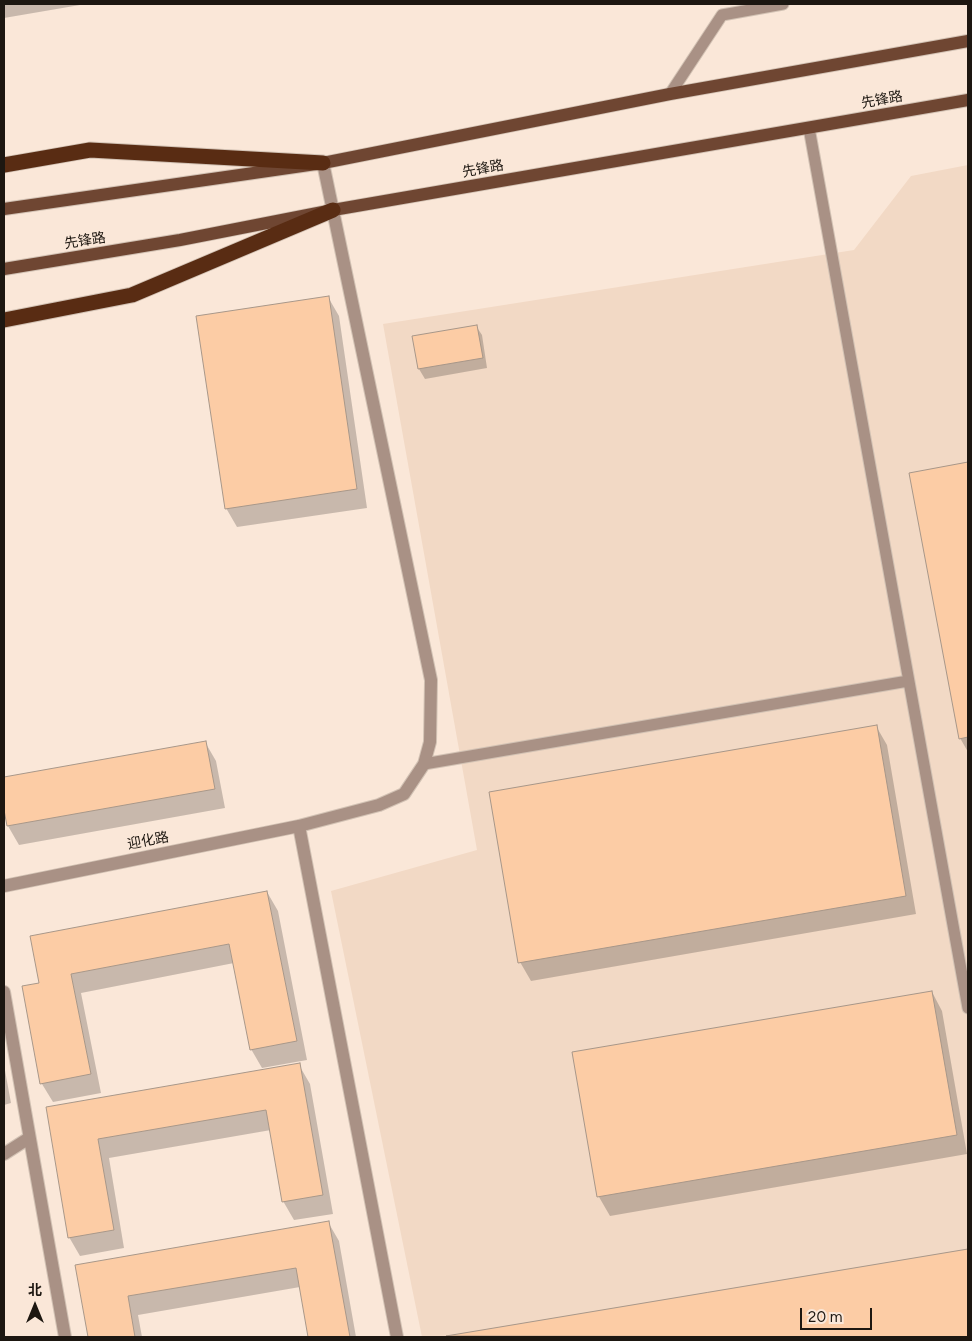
<!DOCTYPE html>
<html>
<head>
<meta charset="utf-8">
<style>
  body { margin:0 }
  #map { position:relative; width:972px; height:1341px; overflow:hidden; background:#fae7d8; font-family:Figtree,"Noto Sans SC",sans-serif }
  canvas { display:block }
  .frame { position:absolute; inset:0; border:5px solid #1d1711; pointer-events:none }
  .north { position:absolute; left:10px; top:1281px; width:50px; height:50px; -webkit-text-stroke:4px #fae7d8; paint-order:stroke; rotate:0deg; font-size:14px; font-weight:700; line-height:20px; text-align:center; color:#1d1711 }
  .north::after { content:''; display:block; margin:auto; width:18px; height:22px; background:#1d1711; clip-path:polygon(50% 0,100% 100%,50% 72%,0 100%) }
  .scale { position:absolute; left:800px; top:1308px; width:72px; height:22px; box-sizing:border-box; border:2px solid #1d1711; border-top:0; padding-left:6px; font-size:15px; line-height:18px; white-space:nowrap; color:#1d1711; -webkit-text-stroke:4px #fae7d8; paint-order:stroke }
</style>
</head>
<body>
<div id="map">
<canvas width="972" height="1341"></canvas>
<div class="frame"></div>
<div class="north">北</div>
<div class="scale">20 m</div>
</div>
<script>
const ctx = document.querySelector('canvas').getContext('2d');
ctx.lineJoin = 'round';
function fill(path, color) {
  ctx.fillStyle = color;
  ctx.fill(path, 'evenodd');
}
function toPath(rows) {
  const path = new Path2D();
  for (const r of rows) {
    path.moveTo(r[0], r[1]);
    for (let i = 2; i < r.length; i += 2) path.lineTo(r[i], r[i + 1]);
  }
  return path;
}
function strokePath(path, color, width, dash) {
  ctx.strokeStyle = color;
  ctx.lineWidth = width;
  ctx.lineCap = dash ? 'butt' : 'round';
  ctx.setLineDash(dash || []);
  ctx.stroke(path);
}
function label(font, color, halo, rows, align = 'center') {
  ctx.font = font + ' Figtree,"Noto Sans SC",sans-serif';
  ctx.lineWidth = 4;
  ctx.setLineDash([]);
  ctx.textBaseline = 'middle';
  ctx.strokeStyle = halo;
  ctx.fillStyle = color;
  for (const [text, x, y, turn = 0] of rows) {
    ctx.save();
    ctx.translate(x, y);
    ctx.rotate((+turn || 0) * Math.PI / 180);
    ctx.textAlign = isNaN(turn) ? turn : align;
    if (halo) ctx.strokeText(text, 0, 0);
    ctx.fillText(text, 0, 0);
    ctx.restore();
  }
}
fill(toPath([
  [968,165,968,1337,422,1337,331,891,477,850,383,324,854,250,911,176]
]), '#f2d9c5');
fill(toPath([
  [4,4,86,4,4,18],
  [328,297,339,316,367,508,237,527,226,508],
  [476,326,482,335,487,368,425,379,419,369,414,337],
  [968,464,968,752,960,738,911,474],
  [876,726,887,745,916,914,531,981,520,962],
  [205,742,216,761,225,808,19,845,8,826,4,803,4,778],
  [267,892,278,911,307,1060,262,1068,251,1049,234,963,81,993,101,1093,53,1102,42,1084,40,984],
  [932,992,942,1011,967,1154,610,1216,599,1197,574,1053],
  [4,1065,11,1103,4,1105],
  [299,1065,310,1084,333,1214,294,1220,283,1201,271,1130,109,1158,124,1248,80,1256,69,1237,47,1108],
  [328,1222,339,1241,356,1337,309,1337,300,1287,138,1315,142,1337,89,1337,76,1266],
  [968,1250,968,1337,448,1337]
]), '#0003');
const building = toPath([
  [329,296,357,489,225,509,196,316,329,296],
  [477,325,483,358,418,369,412,336,477,325],
  [968,462,968,737,959,739,909,473,968,462],
  [877,725,906,896,518,963,489,792,877,725],
  [206,741,215,789,7,826,4,810,4,777,206,741],
  [267,891,297,1041,250,1050,229,944,71,974,91,1074,40,1084,22,986,39,983,30,936,267,891],
  [932,991,957,1135,597,1197,572,1052,932,991],
  [300,1063,323,1195,282,1202,266,1110,98,1139,114,1230,68,1238,46,1107,300,1063],
  [329,1221,350,1337,308,1337,296,1268,128,1296,135,1337,88,1337,75,1265,329,1221],
  [968,1249,968,1337,446,1336,968,1249]
]);
fill(building, '#fccca5');
strokePath(building, '#a89789', 1);
const lane = toPath([
  [670,94,722,15,783,4],
  [809,128,968,1008],
  [424,764,908,681]
]);
const street = toPath([
  [323,163,431,680,430,742,424,764,404,794,379,805,299,826,397,1337],
  [4,886,299,826],
  [4,992,65,1337],
  [4,1154,29,1138]
]);
const primary = toPath([
  [4,209,323,163,670,94,968,41],
  [4,269,180,240,333,210,968,100]
]);
const highway = toPath([
  [4,165,90,150,323,163],
  [4,320,132,295,333,210]
]);
strokePath(lane, '#d2c2b4', 13);
strokePath(street, '#d2c2b4', 14);
strokePath(primary, '#d2c2b4', 14);
strokePath(highway, '#d2c2b4', 17);
strokePath(lane, '#a99185', 11);
strokePath(street, '#a99185', 12);
strokePath(primary, '#6f4632', 12);
strokePath(highway, '#592c13', 15);
label('14px', '#1d1711', '#fae7d8', [
  ["先锋路",882,100,-10],
  ["先锋路",483,169,-10],
  ["先锋路",85,241,-9],
  ["迎化路",148,841,-11]
]);
</script>
</body>
</html>
